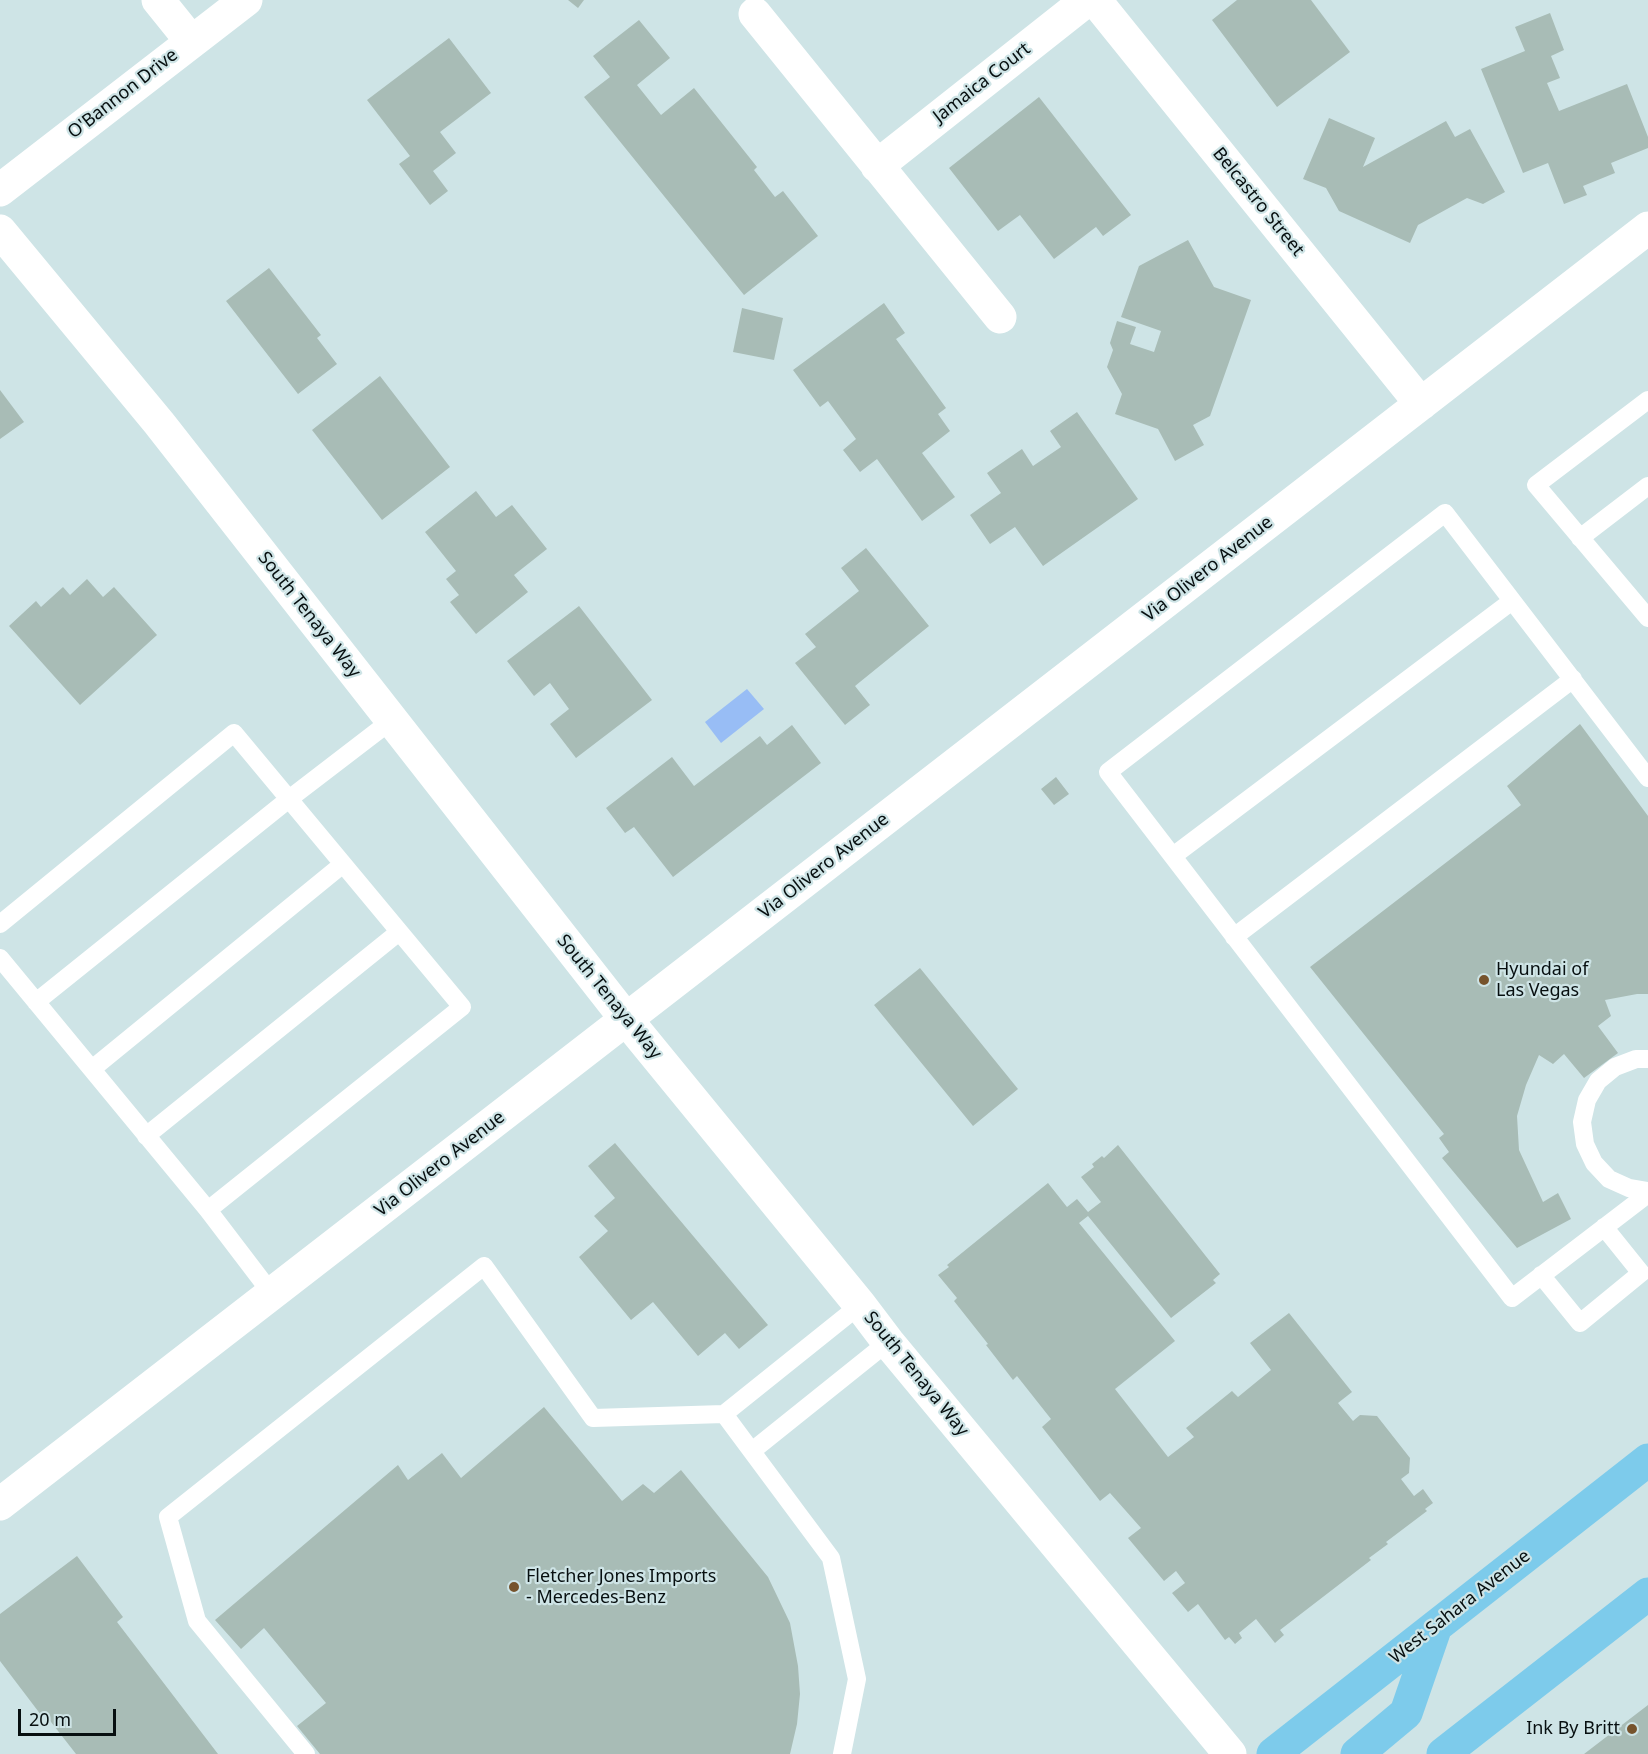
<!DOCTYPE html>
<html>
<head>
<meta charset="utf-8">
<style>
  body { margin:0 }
  #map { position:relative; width:1648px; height:1754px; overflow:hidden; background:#cee4e6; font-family:"Noto Sans",sans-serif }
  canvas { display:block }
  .scale { position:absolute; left:18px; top:1709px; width:98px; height:27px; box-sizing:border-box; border:3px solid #070f10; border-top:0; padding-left:8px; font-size:18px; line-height:21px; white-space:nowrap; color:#070f10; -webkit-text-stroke:4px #cee4e6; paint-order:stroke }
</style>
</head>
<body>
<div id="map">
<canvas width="1648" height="1754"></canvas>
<div class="scale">20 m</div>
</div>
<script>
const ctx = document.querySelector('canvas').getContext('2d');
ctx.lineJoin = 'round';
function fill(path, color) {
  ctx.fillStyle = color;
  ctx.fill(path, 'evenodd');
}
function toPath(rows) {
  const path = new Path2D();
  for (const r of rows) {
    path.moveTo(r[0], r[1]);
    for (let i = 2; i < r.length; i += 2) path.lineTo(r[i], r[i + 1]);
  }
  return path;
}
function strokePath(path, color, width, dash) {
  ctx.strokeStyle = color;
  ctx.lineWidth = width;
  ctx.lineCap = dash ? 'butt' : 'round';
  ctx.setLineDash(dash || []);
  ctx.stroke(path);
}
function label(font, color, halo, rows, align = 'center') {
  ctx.font = font + ' "Noto Sans",sans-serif';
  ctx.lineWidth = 4.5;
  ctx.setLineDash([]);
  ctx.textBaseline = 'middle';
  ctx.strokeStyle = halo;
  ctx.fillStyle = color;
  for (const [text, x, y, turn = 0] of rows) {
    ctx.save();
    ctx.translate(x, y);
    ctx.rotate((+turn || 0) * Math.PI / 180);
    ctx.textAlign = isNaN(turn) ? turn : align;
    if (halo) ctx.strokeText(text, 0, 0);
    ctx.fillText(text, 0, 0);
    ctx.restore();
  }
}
fill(toPath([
  [747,689,764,709,721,743,705,722]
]), '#98bdf5');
fill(toPath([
  [568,0,584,0,578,8],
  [1237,0,1311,0,1350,52,1277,107,1212,20],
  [1550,13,1564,50,1551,56,1560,78,1547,83,1559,111,1627,84,1648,137,1648,148,1611,163,1615,173,1583,186,1587,195,1564,204,1548,163,1523,173,1481,69,1525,51,1515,27],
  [639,20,670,58,637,85,661,115,694,88,757,167,754,170,775,197,783,191,818,236,744,295,584,97,610,77,593,56],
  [449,38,491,93,440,132,456,153,433,171,448,191,430,205,399,164,410,156,367,100],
  [1039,97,1131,215,1103,236,1096,227,1054,259,1020,215,998,231,949,168],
  [1329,118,1375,138,1363,167,1446,121,1455,137,1470,129,1505,192,1483,204,1467,198,1418,225,1410,243,1339,211,1326,188,1303,179],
  [1188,240,1214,287,1251,300,1210,416,1193,425,1204,445,1175,461,1158,429,1115,414,1122,394,1107,367,1113,350,1110,343,1117,321,1136,327,1130,344,1154,352,1161,331,1121,317,1139,266],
  [269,268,321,335,317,338,337,364,298,394,226,301],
  [884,303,905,333,896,339,946,408,938,414,950,431,922,453,955,497,922,521,877,459,860,472,843,450,856,439,828,401,820,407,793,370],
  [742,308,783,318,774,360,733,352],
  [380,376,450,467,382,520,312,430],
  [0,390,24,422,0,439],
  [1077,412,1138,499,1043,566,1015,527,990,544,970,515,1001,493,987,473,1022,449,1033,466,1061,447,1050,431],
  [476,491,496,517,512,505,547,549,514,575,528,592,476,634,450,602,459,595,446,579,456,571,425,532],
  [866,548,929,626,855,686,870,705,845,725,795,663,816,647,805,634,859,591,841,568],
  [87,579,103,597,114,587,157,635,80,705,9,626,36,601,41,607,63,587,70,595],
  [579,606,652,700,576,758,550,724,569,709,550,683,534,696,507,661],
  [1580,724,1648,816,1648,994,1637,994,1605,1000,1611,1016,1598,1026,1618,1053,1584,1078,1564,1054,1553,1064,1539,1055,1526,1085,1517,1116,1519,1150,1543,1202,1558,1193,1571,1219,1517,1248,1442,1158,1449,1152,1439,1138,1444,1134,1310,967,1521,805,1507,786],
  [792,725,821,763,673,877,634,827,625,833,606,808,672,757,694,786,760,736,767,745],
  [1056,777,1069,794,1054,805,1041,789],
  [920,968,1018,1089,973,1126,874,1005],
  [615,1143,768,1325,739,1349,725,1333,698,1356,653,1302,631,1320,579,1257,608,1231,594,1216,615,1198,588,1166],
  [1118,1145,1220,1274,1213,1280,1216,1283,1171,1318,1088,1216,1079,1223,1175,1341,1115,1389,1168,1457,1194,1437,1186,1428,1232,1391,1238,1397,1271,1370,1250,1343,1289,1313,1352,1392,1338,1403,1353,1421,1360,1415,1377,1416,1410,1458,1409,1473,1401,1479,1414,1496,1423,1489,1433,1503,1425,1509,1427,1511,1386,1542,1388,1544,1369,1558,1371,1560,1280,1630,1284,1635,1275,1643,1256,1619,1239,1633,1242,1638,1235,1644,1229,1637,1225,1640,1198,1604,1188,1612,1172,1593,1185,1583,1176,1571,1164,1581,1128,1538,1141,1528,1110,1493,1100,1501,1042,1427,1051,1419,1017,1376,1013,1380,986,1345,988,1344,954,1301,957,1298,938,1275,949,1267,947,1265,1048,1183,1067,1207,1077,1199,1088,1212,1101,1202,1081,1177,1094,1167,1092,1164,1102,1156,1104,1158],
  [544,1407,622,1501,643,1484,654,1493,681,1470,768,1577,790,1623,798,1666,800,1694,797,1724,790,1754,320,1754,297,1726,326,1703,264,1628,241,1649,215,1620,398,1465,408,1480,442,1453,461,1478],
  [77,1556,123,1617,117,1622,218,1754,76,1754,44,1713,41,1715,0,1661,0,1614],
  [1648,1705,1648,1754,1584,1754]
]), '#a8bcb6');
strokePath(toPath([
  [1648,400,1536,485,1648,618],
  [1580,538,1648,486],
  [1648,778,1445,513,1108,772,1512,1298,1648,1194],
  [1173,856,1512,601],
  [0,924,234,733,462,1007,208,1210],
  [1234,937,1573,679],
  [0,958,208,1210,272,1294],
  [36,1002,289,799,392,720],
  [1648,1059,1636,1059,1615,1067,1598,1081,1587,1100,1582,1122,1585,1144,1594,1163,1609,1179,1629,1188,1648,1191],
  [92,1069,343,864],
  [146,1136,399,932],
  [1541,1275,1580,1323,1641,1273,1604,1227],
  [724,1414,831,1558,857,1679,842,1754],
  [752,1451,888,1342],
  [306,1754,197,1621,168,1517,484,1266,593,1418,724,1414,860,1305]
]), '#fff', 18);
strokePath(toPath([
  [158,0,191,41],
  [1095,0,1421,404],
  [755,14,1000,317],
  [877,166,1087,0],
  [0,190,246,0],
  [0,1504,1648,228]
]), '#fff', 33);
strokePath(toPath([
  [0,231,159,423,626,1019,860,1305,888,1342,1230,1754]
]), '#fff', 33);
strokePath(toPath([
  [1273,1754,1648,1460],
  [1357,1754,1406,1713,1436,1626],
  [1443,1754,1648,1594]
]), '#7dcbeb', 33);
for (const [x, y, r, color] of [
  [1484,980,6,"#76532c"],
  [514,1587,6,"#76532c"],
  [1632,1729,6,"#76532c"]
]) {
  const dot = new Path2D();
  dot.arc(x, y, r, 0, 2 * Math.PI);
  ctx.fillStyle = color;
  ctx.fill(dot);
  strokePath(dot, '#cee4e6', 2);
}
label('18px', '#070f10', '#cee4e6', [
  ["Jamaica Court",982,83,-38],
  ["O'Bannon Drive",123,94,-38],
  ["Belcastro Street",1258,202,51],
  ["Via Olivero Avenue",1208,569,-38],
  ["South Tenaya Way",309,615,52],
  ["Via Olivero Avenue",824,866,-38],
  ["South Tenaya Way",609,997,51],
  ["Via Olivero Avenue",440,1164,-38],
  ["South Tenaya Way",916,1374,51],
  ["West Sahara Avenue",1460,1607,-38]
]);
label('18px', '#070f10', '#cee4e6', [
  ["Hyundai of",1496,970],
  ["Las Vegas",1496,991],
  ["Fletcher Jones Imports",526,1577],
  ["- Mercedes-Benz",526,1598],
  ["Ink By Britt",1620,1729,"right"]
], 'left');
</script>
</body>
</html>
